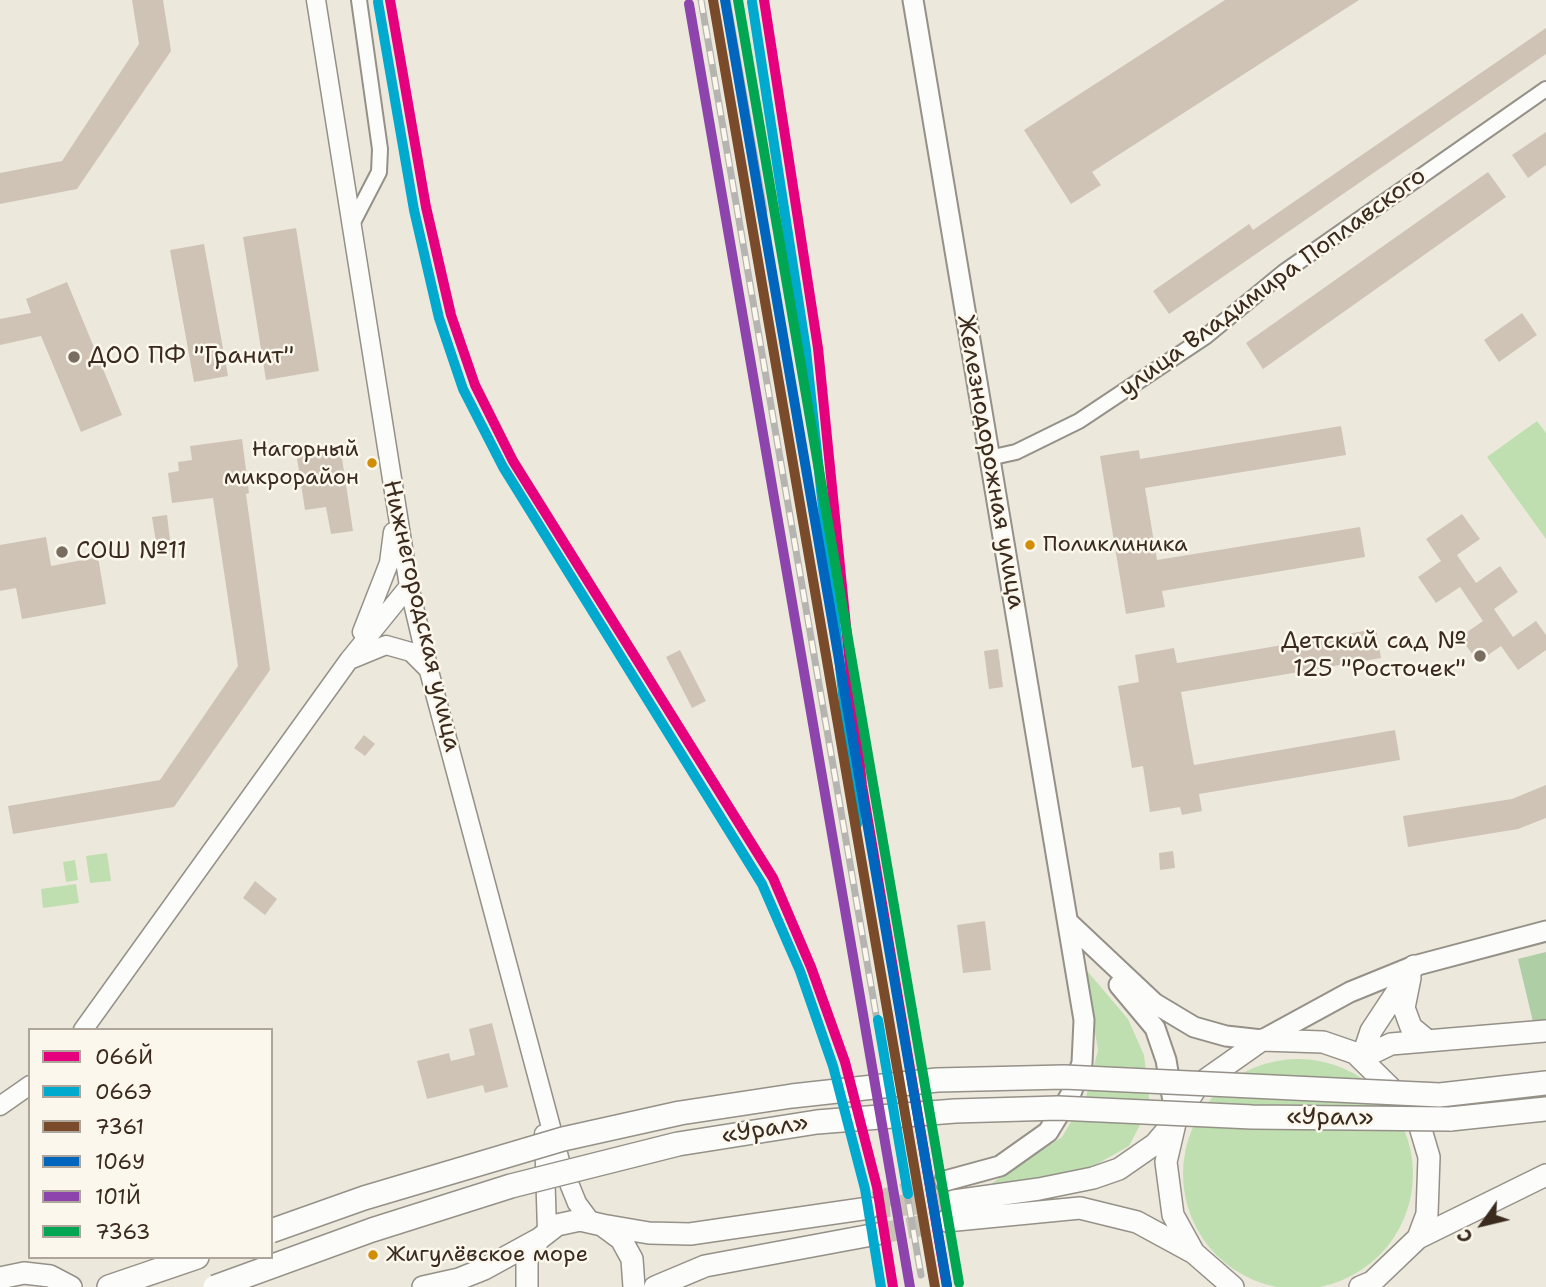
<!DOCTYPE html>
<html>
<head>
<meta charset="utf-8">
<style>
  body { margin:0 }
  #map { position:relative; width:1546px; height:1287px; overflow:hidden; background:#ece9dc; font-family:"Shantell Sans",sans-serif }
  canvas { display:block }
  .legend { position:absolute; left:28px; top:1028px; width:245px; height:231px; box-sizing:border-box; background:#fbf7ec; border:2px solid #aea59a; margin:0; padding:9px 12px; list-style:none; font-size:21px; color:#3b2a1e }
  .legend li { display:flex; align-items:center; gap:14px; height:35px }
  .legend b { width:35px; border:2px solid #aea59a }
  .north { position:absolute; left:1448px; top:1189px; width:70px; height:70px; -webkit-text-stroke:5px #fbf7ec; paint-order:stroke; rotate:236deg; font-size:19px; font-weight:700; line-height:28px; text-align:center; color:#3b2a1e }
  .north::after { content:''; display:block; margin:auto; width:24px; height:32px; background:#3b2a1e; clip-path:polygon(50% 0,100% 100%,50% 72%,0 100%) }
</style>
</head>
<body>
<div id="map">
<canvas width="1546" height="1287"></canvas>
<ul class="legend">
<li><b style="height:9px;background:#e5007d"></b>066Й</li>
<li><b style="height:9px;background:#00a9ce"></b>066Э</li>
<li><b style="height:9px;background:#7a4b2a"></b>7361</li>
<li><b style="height:9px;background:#0065bd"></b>106У</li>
<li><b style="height:9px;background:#8e44ad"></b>101Й</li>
<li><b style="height:9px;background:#00a651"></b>7363</li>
</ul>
<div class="north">С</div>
</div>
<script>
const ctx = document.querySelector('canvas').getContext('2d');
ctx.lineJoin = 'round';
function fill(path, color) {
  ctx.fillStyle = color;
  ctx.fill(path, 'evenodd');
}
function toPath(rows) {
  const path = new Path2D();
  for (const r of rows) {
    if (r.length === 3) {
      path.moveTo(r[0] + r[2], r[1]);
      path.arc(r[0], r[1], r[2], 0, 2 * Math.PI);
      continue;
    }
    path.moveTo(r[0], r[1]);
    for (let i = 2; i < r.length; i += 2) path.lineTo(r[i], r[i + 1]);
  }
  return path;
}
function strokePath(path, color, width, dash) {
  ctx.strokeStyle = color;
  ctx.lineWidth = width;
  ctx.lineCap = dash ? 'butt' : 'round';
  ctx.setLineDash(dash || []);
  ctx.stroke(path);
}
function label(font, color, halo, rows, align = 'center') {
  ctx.font = font + ' "Shantell Sans",sans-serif';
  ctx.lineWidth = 5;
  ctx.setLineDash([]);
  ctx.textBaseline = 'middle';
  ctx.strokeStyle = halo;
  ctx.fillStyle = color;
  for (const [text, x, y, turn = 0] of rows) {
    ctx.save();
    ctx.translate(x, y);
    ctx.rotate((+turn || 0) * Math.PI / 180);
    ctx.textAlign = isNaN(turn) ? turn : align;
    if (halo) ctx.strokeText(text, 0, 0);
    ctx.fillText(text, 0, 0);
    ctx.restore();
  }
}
fill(toPath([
  [1537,421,1546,433,1546,539,1487,457],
  [107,853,111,881,90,883,86,856],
  [75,860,78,880,66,882,63,862],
  [76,884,79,903,43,908,41,889],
  [1088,972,1128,1019,1144,1055,1150,1106,1129,1146,1090,1168,994,1187,992,1183,1062,1137,1086,1097,1098,1050,1085,975],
  [1298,1174,115]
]), '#bfdfb0');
fill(toPath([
  [1546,952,1546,1024,1534,1026,1518,959]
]), '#aecea5');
fill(toPath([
  [132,0,163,0,171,51,77,189,0,204,0,173,62,161,139,44],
  [1225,0,1359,0,1092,172,1101,185,1071,204,1024,130],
  [1546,28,1546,54,1169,314,1153,291,1249,224,1253,230],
  [1546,132,1546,165,1528,178,1512,155],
  [1488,172,1506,197,1263,369,1246,343],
  [296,228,319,371,266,380,243,237],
  [204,244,228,376,194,382,170,250],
  [67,282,122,415,81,432,41,336,0,345,0,319,31,313,26,299],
  [1522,313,1537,335,1499,362,1484,340],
  [1341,426,1346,455,1145,488,1157,560,1360,527,1365,557,1162,591,1165,607,1126,614,1100,456,1139,450,1140,459],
  [242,439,249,493,246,494,270,670,174,807,13,834,8,806,160,780,238,666,213,498,172,503,168,473,179,471,178,462,192,460,190,446],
  [340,445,353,531,331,534,326,507,305,510,296,452],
  [1462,514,1480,539,1457,555,1476,583,1500,566,1518,592,1494,609,1513,637,1536,621,1546,635,1546,650,1518,670,1501,646,1478,662,1460,637,1483,621,1460,587,1436,603,1418,577,1441,561,1426,539],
  [167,515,170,540,156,542,152,517],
  [46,537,51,566,98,557,106,604,22,619,16,588,0,591,0,545],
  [1376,629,1381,658,1181,692,1194,765,1395,730,1400,760,1199,794,1202,811,1182,815,1180,807,1150,812,1143,766,1132,768,1118,686,1139,682,1135,655,1174,648,1177,663],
  [998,649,1003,687,989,689,984,651],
  [680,650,706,701,692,708,666,657],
  [364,735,375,744,365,756,354,748],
  [1546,785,1546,818,1518,829,1408,847,1403,816,1512,799],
  [1173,851,1175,868,1160,870,1159,853],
  [255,881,277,899,265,915,243,898],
  [985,921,991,970,963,973,957,925],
  [492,1023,508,1087,485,1093,483,1085,427,1099,417,1061,449,1053,451,1061,475,1055,469,1029]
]), '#cfc3b6');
strokePath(toPath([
  [874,1201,945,1181]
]), '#c9c3b6', 19, [19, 10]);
strokePath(toPath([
  [869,1208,954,1201],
  [877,1234,946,1221]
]), '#c9c3b6', 21, [21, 10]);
const minor = toPath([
  [351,226,379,172,380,149,359,0],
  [989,458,1016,452,1079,421,1205,337,1284,272,1546,89]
]);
const tertiary = toPath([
  [316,0,409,586,429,671,560,1161,577,1203,591,1222],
  [362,632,389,563,393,532],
  [352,659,386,645,411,652,429,670],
  [83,1030,349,660,409,586],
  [0,1106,30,1085],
  [544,1134,547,1231]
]);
const secondary = toPath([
  [913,0,1084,1020,1082,1063,1070,1096,1048,1132,1000,1166,945,1181],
  [1070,924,1154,1003,1194,1027,1226,1036,1262,1040,1350,992,1414,966,1546,931],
  [1119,985,1155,1028,1166,1060,1176,1119]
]);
const primary = toPath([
  [1410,978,1404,1008,1411,1027,1428,1041],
  [1362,1058,1391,1044,1546,1031],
  [1362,1058,1371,1031,1414,966],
  [954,1201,1039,1189,1093,1178,1119,1169,1155,1144,1173,1123],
  [946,1221,1080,1208,1137,1222,1194,1253],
  [602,1225,649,1233,690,1234,869,1208],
  [1418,1238,1546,1175],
  [0,1278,24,1273,50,1276,71,1287],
  [423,1287,459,1279,484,1269,537,1240],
  [527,1287,527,1259,539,1239,557,1225,580,1220,602,1225,621,1239,632,1259,634,1287],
  [655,1287,705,1266,877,1234],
  [1233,1287,1194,1253,1173,1215,1166,1162,1176,1119,1198,1085,1262,1040,1323,1042,1355,1053,1416,1113,1429,1157,1427,1214,1418,1238,1372,1282,1360,1287]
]);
const trunk = toPath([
  [1440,1095,1546,1083],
  [1450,1119,1546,1109],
  [109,1287,197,1257]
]);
strokePath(minor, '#959088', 18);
strokePath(tertiary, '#959088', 21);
strokePath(secondary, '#959088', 23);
strokePath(primary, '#959088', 24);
strokePath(trunk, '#959088', 26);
strokePath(minor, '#fcfcfa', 14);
strokePath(tertiary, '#fcfcfa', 18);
strokePath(secondary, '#fcfcfa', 19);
strokePath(primary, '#fcfcfa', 21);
strokePath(trunk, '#fcfcfa', 23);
const rail = toPath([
  [701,0,921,1275],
  [727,0,764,210]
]);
strokePath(rail, '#b6b4b1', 7);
strokePath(rail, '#fbf7ec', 4.5, [13]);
const trunkBridge = toPath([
  [271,1231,364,1198,563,1139,680,1113,792,1096,937,1080,1064,1077,1440,1095],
  [215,1287,372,1230,511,1186,678,1144,817,1122,955,1111,1058,1108,1252,1117,1450,1119]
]);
strokePath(trunkBridge, '#959088', 26, []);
strokePath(trunkBridge, '#fcfcfa', 23);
strokePath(toPath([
  [390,0,426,207,451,315,475,385,513,461,773,878,811,967,845,1062,877,1187,893,1287],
  [764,0,818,348,862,785,947,1287]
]), '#e5007d', 10);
strokePath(toPath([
  [378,2,414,210,439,318,463,389,503,467,762,884,800,971,833,1066,865,1189,881,1287],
  [752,2,806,350,857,824],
  [878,1020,908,1194]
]), '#00a9ce', 10);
strokePath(toPath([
  [713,0,935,1287]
]), '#7a4b2a', 10);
strokePath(toPath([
  [725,0,947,1285]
]), '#0065bd', 10);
strokePath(toPath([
  [689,4,910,1287]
]), '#8e44ad', 10);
strokePath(toPath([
  [738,0,959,1283]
]), '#00a651', 10);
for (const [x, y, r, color] of [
  [74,357,7,"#796d60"],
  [372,463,6,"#d18d06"],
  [1030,545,6,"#d18d06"],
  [62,552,7,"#796d60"],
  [1480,656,7,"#796d60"],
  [373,1255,6,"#d18d06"]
]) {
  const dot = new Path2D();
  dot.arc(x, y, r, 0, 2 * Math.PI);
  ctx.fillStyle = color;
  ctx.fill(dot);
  strokePath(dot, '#fbf7ec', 2.5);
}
label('22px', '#3b2a1e', '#fbf7ec', [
  ["Нагорный",359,450,"right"],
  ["микрорайон",359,478,"right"],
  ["Поликлиника",1043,545],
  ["Жигулёвское море",386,1255]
], 'left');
label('24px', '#3b2a1e', '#fbf7ec', [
  ["улица Владимира Поплавского",1273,283,-36],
  ["Железнодорожная улица",990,462,80],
  ["Нижнегородская улица",421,616,77],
  ["«Урал»",1330,1118,1],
  ["«Урал»",765,1130,-9]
]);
label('24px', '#3b2a1e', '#fbf7ec', [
  ["ДОО ПФ \"Гранит\"",88,357],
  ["СОШ №11",76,552],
  ["Детский сад №",1466,642,"right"],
  ["125 \"Росточек\"",1466,670,"right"]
], 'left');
</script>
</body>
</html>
